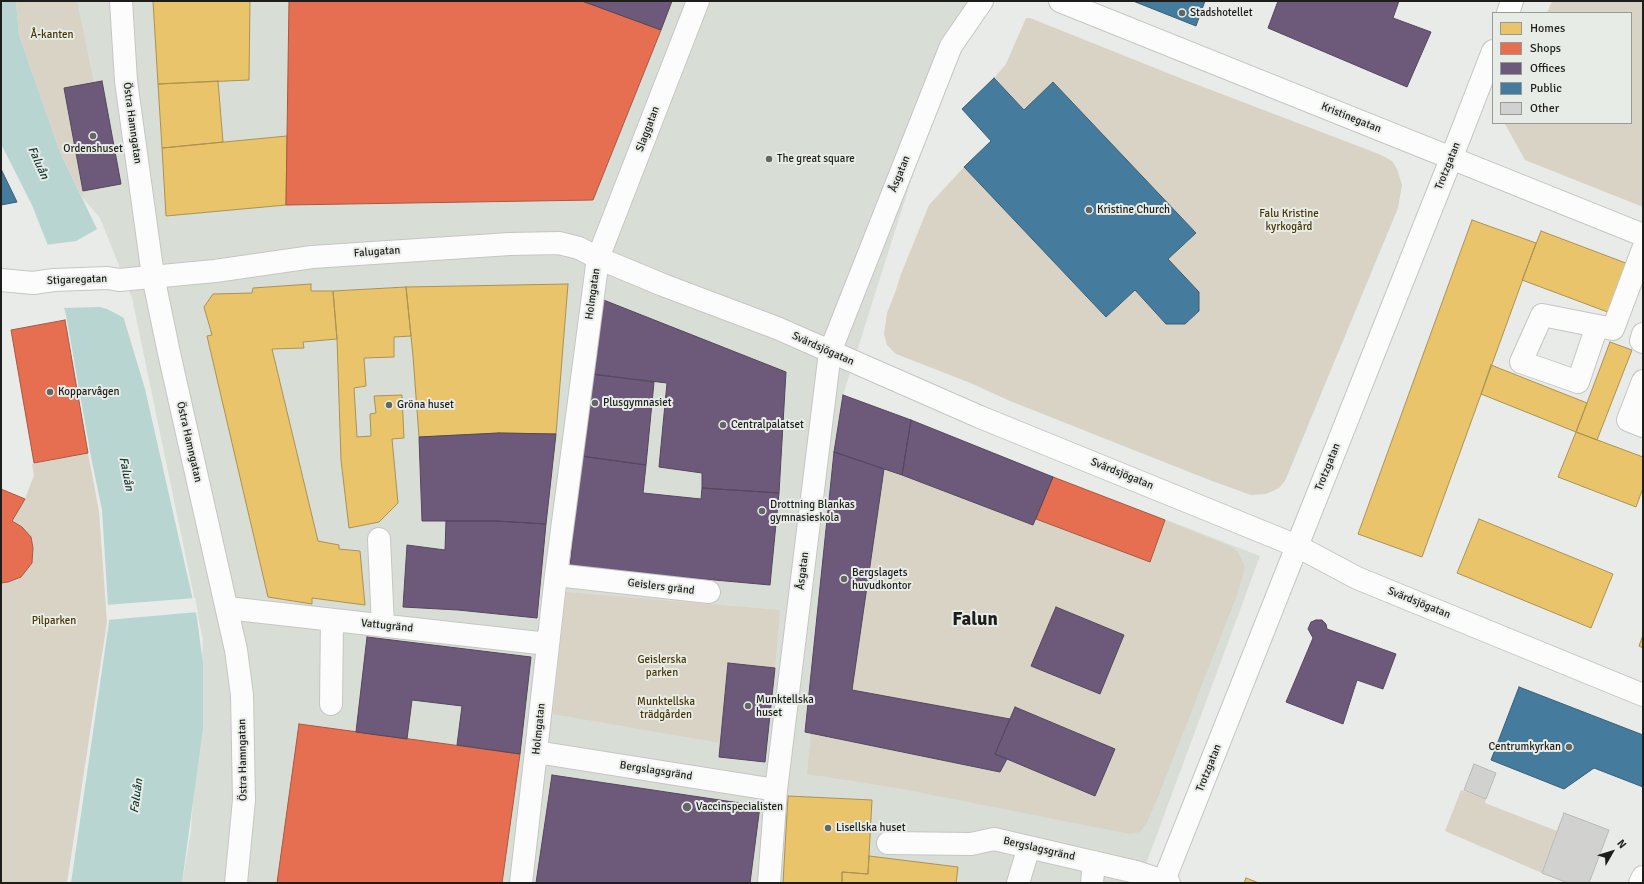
<!DOCTYPE html>
<html>
<head>
<meta charset="utf-8">
<style>
  body { margin:0 }
  #map { position:relative; width:1644px; height:884px; overflow:hidden; background:#e9ebe8; font-family:Signika,sans-serif }
  canvas { display:block }
  .frame { position:absolute; inset:0; border:2px solid #1d1e1c; pointer-events:none }
  .legend { position:absolute; left:1492px; top:12px; width:140px; height:112px; box-sizing:border-box; background:#e8ece7; border:1px solid #979a96; margin:0; padding:5px 7px; list-style:none; font-size:12px; color:#1d1e1c }
  .legend li { display:flex; align-items:center; gap:8px; height:20px }
  .legend b { width:20px; border:1px solid #979a96 }
  .north { position:absolute; left:1592px; top:832px; width:40px; height:40px; -webkit-text-stroke:3px #e8ece7; paint-order:stroke; rotate:51deg; font-size:11px; font-weight:700; line-height:16px; text-align:center; color:#1d1e1c }
  .north::after { content:''; display:block; margin:auto; width:14px; height:18px; background:#1d1e1c; clip-path:polygon(50% 0,100% 100%,50% 72%,0 100%) }
</style>
</head>
<body>
<div id="map">
<canvas width="1644" height="884"></canvas>
<div class="frame"></div>
<ul class="legend">
<li><b style="height:11px;background:#e9c46a"></b>Homes</li>
<li><b style="height:11px;background:#e76f51"></b>Shops</li>
<li><b style="height:11px;background:#6d597a"></b>Offices</li>
<li><b style="height:11px;background:#457b9d"></b>Public</li>
<li><b style="height:11px;background:#d1d2d0"></b>Other</li>
</ul>
<div class="north">N</div>
</div>
<script>
const ctx = document.querySelector('canvas').getContext('2d');
ctx.lineJoin = 'round';
function fill(path, color) {
  ctx.fillStyle = color;
  ctx.fill(path, 'evenodd');
}
function toPath(rows) {
  const path = new Path2D();
  for (const r of rows) {
    path.moveTo(r[0], r[1]);
    for (let i = 2; i < r.length; i += 2) path.lineTo(r[i], r[i + 1]);
  }
  return path;
}
function strokePath(path, color, width, dash) {
  ctx.strokeStyle = color;
  ctx.lineWidth = width;
  ctx.lineCap = dash ? 'butt' : 'round';
  ctx.setLineDash(dash || []);
  ctx.stroke(path);
}
function label(font, color, halo, rows, align = 'center') {
  ctx.font = font + ' Signika,sans-serif';
  ctx.lineWidth = 4;
  ctx.setLineDash([]);
  ctx.textBaseline = 'middle';
  ctx.strokeStyle = halo;
  ctx.fillStyle = color;
  for (const [text, x, y, turn = 0] of rows) {
    ctx.save();
    ctx.translate(x, y);
    ctx.rotate((+turn || 0) * Math.PI / 180);
    ctx.textAlign = isNaN(turn) ? turn : align;
    if (halo) ctx.strokeText(text, 0, 0);
    ctx.fillText(text, 0, 0);
    ctx.restore();
  }
}
fill(toPath([
  [16,1,968,1,843,395,1260,556,1139,883,182,883,191,831,203,640,132,298,100,218,82,197,76,185]
]), '#d8ded6');
fill(toPath([
  [16,1,77,1,94,83,64,89,83,191,82,197,60,152,19,35],
  [1552,1,1643,1,1643,207,1525,160,1505,124,1505,123,1631,123,1631,13,1547,13],
  [1026,18,1030,18,1185,80,1379,154,1392,161,1397,169,1402,185,1398,208,1285,481,1279,488,1266,494,1251,495,1212,481,1010,401,968,382,896,354,887,345,884,334,887,313,896,290,901,274,929,205,964,167,1106,317,1135,290,1166,324,1185,324,1199,311,1168,259,1196,233,1053,82,1024,110,994,78,1006,64],
  [88,453,99,511,107,622,67,883,1,883,1,583,8,582,21,577,32,563,33,548,31,537,22,527,12,521,25,499,34,475,32,464],
  [884,469,1033,525,1036,519,1149,562,1165,520,1232,547,1238,552,1245,567,1237,595,1158,797,1146,824,1140,832,1130,834,897,788,807,774,811,734,1000,772,1007,759,1114,749,1015,707,1010,719,852,690],
  [1056,607,1124,635,1100,694,1032,666],
  [566,592,780,610,775,668,728,663,720,743,553,714],
  [1461,790,1486,799,1485,803,1557,831,1542,873,1445,831]
]), '#d8d3c4');
fill(toPath([
  [1,1,16,1,19,35,60,152,97,229,145,389,197,618,203,664,203,728,182,883,71,883,109,622,102,510,91,457,66,315,47,243,32,205,1,144]
]), '#b9d5d2');
fill(toPath([
  [99,228,126,319,107,309,100,307,62,308,45,245,76,241],
  [195,598,198,612,107,620,106,605]
]), '#e9ebe8');
const homes = toPath([
  [153,1,250,1,249,80,158,84,153,1],
  [218,81,223,142,162,148,158,84,218,81],
  [287,136,286,205,166,216,162,148,287,136],
  [1472,220,1536,243,1422,557,1358,534,1472,220],
  [1541,231,1631,265,1613,314,1522,280,1541,231],
  [311,284,311,291,333,291,337,339,303,342,304,348,272,349,318,541,339,545,339,549,360,551,365,605,312,598,312,604,268,597,207,336,212,335,204,307,213,294,252,293,253,288,311,284],
  [568,284,556,434,499,433,419,437,413,356,406,287,568,284],
  [406,287,411,336,394,337,394,357,364,358,366,386,354,388,357,437,371,436,370,414,376,413,374,396,402,395,404,438,392,439,398,503,379,522,349,528,341,460,337,339,333,291,406,287],
  [1610,342,1632,350,1597,440,1576,432,1610,342],
  [1491,365,1587,403,1576,432,1481,394,1491,365],
  [1576,432,1643,457,1643,488,1636,507,1558,477,1576,432],
  [1479,519,1613,574,1591,628,1457,573,1479,519],
  [1643,635,1643,648,1639,646,1643,635],
  [788,796,872,800,868,874,842,872,842,883,783,883,788,796],
  [869,856,958,867,956,883,842,883,842,872,868,874,869,856],
  [1246,878,1259,883,1244,883,1246,878]
]);
fill(homes, '#e9c46a');
strokePath(homes, '#ac9253', 1);
const shops = toPath([
  [289,1,582,1,661,30,593,200,286,205,289,1],
  [65,320,88,453,34,463,11,330,65,320],
  [1053,477,1165,520,1150,562,1036,519,1053,477],
  [1,489,25,499,12,521,22,527,31,537,33,548,32,563,21,577,8,582,1,583,1,489],
  [299,724,520,754,502,883,277,883,299,724]
]);
fill(shops, '#e76f51');
strokePath(shops, '#aa5741', 1);
const offices = toPath([
  [582,1,672,1,661,30,582,1],
  [1278,1,1399,1,1393,18,1431,32,1407,87,1268,28,1278,1],
  [102,81,121,184,83,191,64,88,102,81],
  [601,299,786,372,779,493,702,488,702,473,659,467,667,383,591,374,601,299],
  [591,374,654,382,646,465,581,456,591,374],
  [843,395,911,420,902,475,834,452,843,395],
  [911,420,1053,477,1033,525,902,475,911,420],
  [499,433,556,434,546,524,497,521,422,521,419,437,499,433],
  [834,452,884,469,852,690,1010,719,995,754,1007,759,1000,772,805,732,834,452],
  [581,456,646,465,643,493,701,499,702,488,779,493,770,585,570,567,581,456],
  [446,521,497,521,546,524,537,618,458,610,403,607,407,545,445,550,446,521],
  [1056,607,1124,635,1100,694,1031,666,1056,607],
  [1316,620,1322,620,1326,624,1327,629,1396,654,1383,689,1357,680,1343,724,1286,702,1313,638,1308,629,1311,622,1316,620],
  [367,637,531,657,520,754,457,745,462,706,412,700,407,739,356,732,367,637],
  [728,663,775,668,765,762,719,757,728,663],
  [1015,707,1115,749,1095,796,995,754,1015,707],
  [552,775,760,806,750,883,536,883,552,775]
]);
fill(offices, '#6d597a');
strokePath(offices, '#55475e', 1);
const public = toPath([
  [1133,1,1205,1,1196,26,1133,1],
  [994,78,1024,110,1053,82,1196,233,1168,259,1199,292,1199,311,1185,324,1166,324,1135,290,1106,317,964,167,991,141,962,109,994,78],
  [1,169,17,202,1,205,1,169],
  [1519,687,1643,735,1643,787,1594,768,1564,789,1491,760,1519,687]
]);
fill(public, '#457b9d');
strokePath(public, '#395f76', 1);
const building = toPath([
  [1474,764,1496,773,1486,799,1464,790,1474,764],
  [1564,813,1609,830,1589,883,1568,883,1542,873,1564,813]
]);
fill(building, '#d1d2d0');
strokePath(building, '#b8b9b7', 1);
const minor = toPath([
  [121,1,126,81,153,276,169,353,236,650,242,695,244,800,236,883],
  [1060,1,1643,235],
  [1508,13,1512,1],
  [596,272,598,258,698,1],
  [1,280,33,283,54,280,108,278,119,280,215,271,312,257,510,244,559,243,579,248,598,258,663,285,777,328,980,417,1297,546,1357,578,1643,695],
  [1597,326,1578,382,1521,362,1542,315,1613,329,1643,249],
  [1643,334,1641,341,1643,342],
  [1643,381,1628,420,1643,426],
  [379,539,383,626],
  [556,575,709,592],
  [227,608,548,644],
  [331,704,332,620],
  [536,752,776,790],
  [888,843,971,844,994,839,1136,872,1169,883],
  [521,883,556,575,598,258],
  [769,883,776,790,830,352,951,46,982,1],
  [1018,883,1029,847],
  [1092,883,1094,862],
  [1163,883,1451,159,1493,51],
  [1640,883,1643,877]
]);
strokePath(minor, '#c5c6c4', 24);
strokePath(minor, '#fcfcfc', 22);
for (const [x, y, r, color] of [
  [1182,13,4,"#646663"],
  [93,136,4,"#646663"],
  [769,159,4,"#646663"],
  [1089,210,4,"#646663"],
  [50,392,4,"#646663"],
  [595,403,4,"#646663"],
  [389,405,4,"#646663"],
  [723,425,4,"#646663"],
  [762,511,4,"#646663"],
  [844,579,4,"#646663"],
  [748,706,4,"#646663"],
  [1569,747,4,"#646663"],
  [687,807,5,"#646663"],
  [828,828,4,"#646663"]
]) {
  const dot = new Path2D();
  dot.arc(x, y, r, 0, 2 * Math.PI);
  ctx.fillStyle = color;
  ctx.fill(dot);
  strokePath(dot, '#e8ece7', 1.5);
}
label('11px', '#1d1e1c', '#e8ece7', [
  ["Stadshotellet",1190,13],
  ["Ordenshuset",93,149,"center"],
  ["The great square",777,159],
  ["Kristine Church",1097,210],
  ["Kopparvågen",58,392],
  ["Plusgymnasiet",603,403],
  ["Gröna huset",397,405],
  ["Centralpalatset",731,425],
  ["Drottning Blankas",770,505],
  ["gymnasieskola",770,518],
  ["Bergslagets",852,573],
  ["huvudkontor",852,586],
  ["Munktellska",756,700],
  ["huset",756,713],
  ["Centrumkyrkan",1561,747,"right"],
  ["Vaccinspecialisten",696,807],
  ["Lisellska huset",836,828]
], 'left');
label('11px', '#483500', '#e8ece7', [
  ["Å-kanten",52,35],
  ["Falu Kristine",1289,214],
  ["kyrkogård",1289,227],
  ["Pilparken",54,621],
  ["Geislerska",662,660],
  ["parken",662,673],
  ["Munktellska",666,702],
  ["trädgården",666,715]
]);
label('11px', '#1d1e1c', '#e8ece7', [
  ["Kristinegatan",1351,118,22],
  ["Östra Hamngatan",132,123,82],
  ["Slaggatan",648,129,-69],
  ["Trotzgatan",1448,166,-68],
  ["Åsgatan",900,174,-68],
  ["Falugatan",377,252,-4],
  ["Stigaregatan",77,280,-2],
  ["Holmgatan",593,294,-82],
  ["Svärdsjögatan",823,349,24],
  ["Östra Hamngatan",189,442,77],
  ["Trotzgatan",1328,467,-68],
  ["Svärdsjögatan",1122,474,22],
  ["Åsgatan",803,571,-83],
  ["Geislers gränd",661,587,7],
  ["Svärdsjögatan",1419,603,22],
  ["Vattugränd",387,626,6],
  ["Holmgatan",539,729,-84],
  ["Östra Hamngatan",243,760,-91],
  ["Trotzgatan",1209,768,-68],
  ["Bergslagsgränd",656,771,9],
  ["Bergslagsgränd",1039,849,13]
]);
label('italic 12px', '#123736', '#e8ece7', [
  ["Faluån",38,163,66],
  ["Faluån",126,474,79],
  ["Faluån",137,796,-82]
]);
label('bold 19px', '#1d1e1c', '#e8ece7', [
  ["Falun",975,620]
]);
</script>
</body>
</html>
